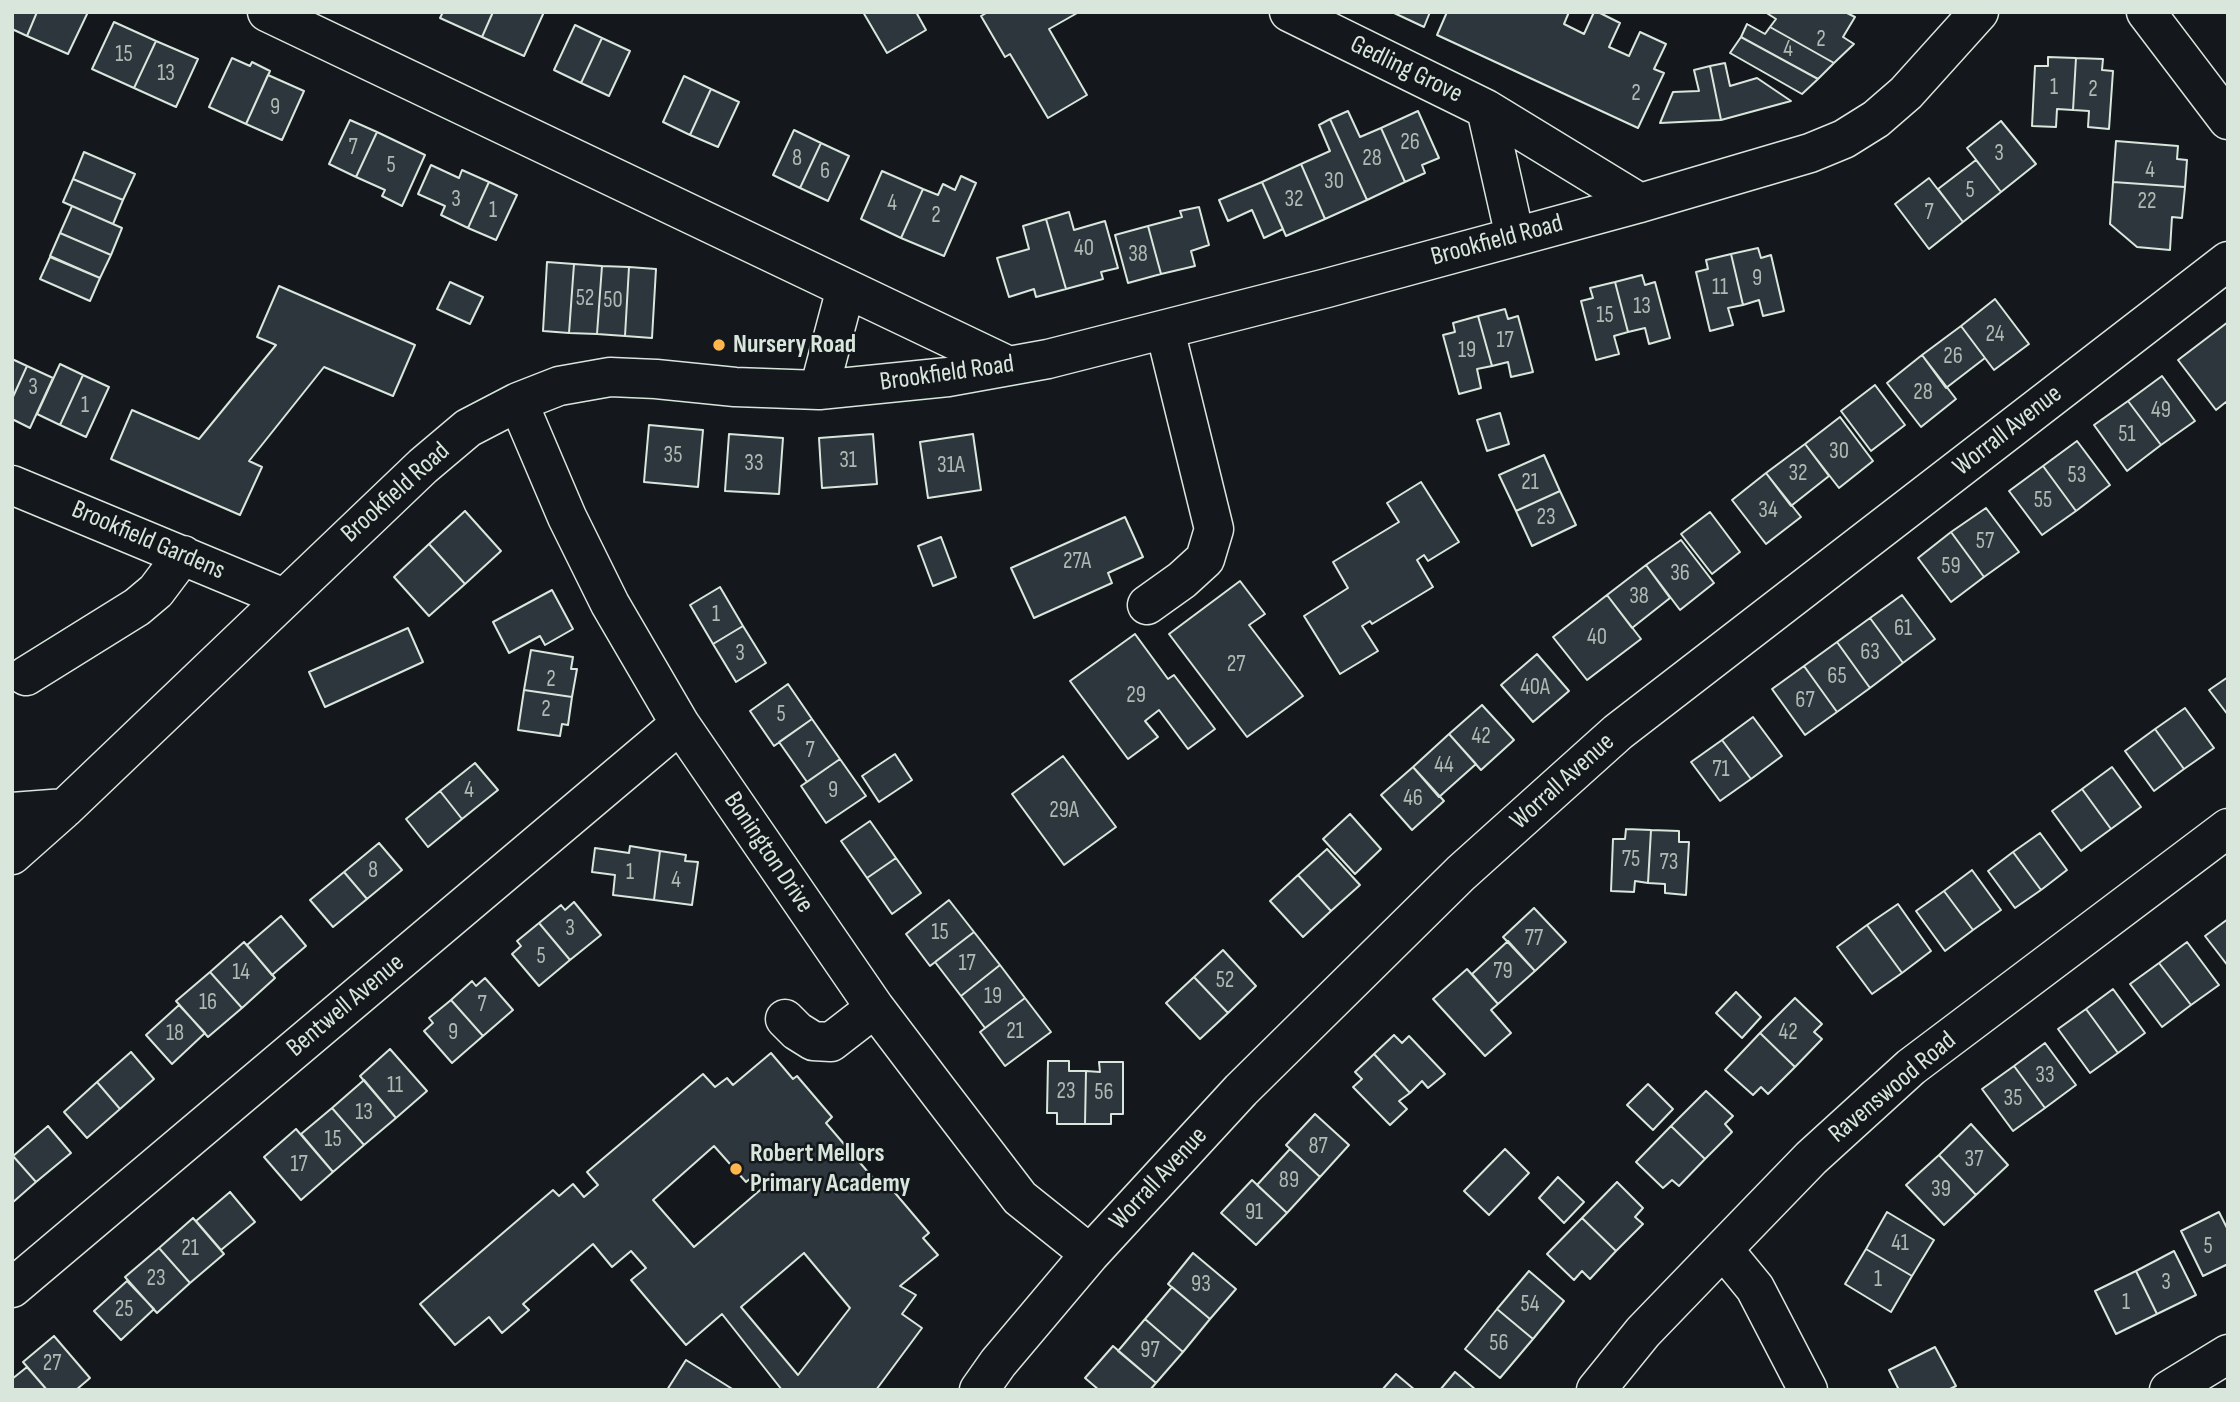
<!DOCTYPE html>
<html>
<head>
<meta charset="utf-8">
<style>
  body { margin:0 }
  #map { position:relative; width:2240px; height:1402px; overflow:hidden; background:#14181c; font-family:"Sofia Sans Condensed",sans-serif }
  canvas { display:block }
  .frame { position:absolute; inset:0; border:14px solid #d8e6dc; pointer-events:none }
</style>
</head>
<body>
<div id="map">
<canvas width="2240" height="1402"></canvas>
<div class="frame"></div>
</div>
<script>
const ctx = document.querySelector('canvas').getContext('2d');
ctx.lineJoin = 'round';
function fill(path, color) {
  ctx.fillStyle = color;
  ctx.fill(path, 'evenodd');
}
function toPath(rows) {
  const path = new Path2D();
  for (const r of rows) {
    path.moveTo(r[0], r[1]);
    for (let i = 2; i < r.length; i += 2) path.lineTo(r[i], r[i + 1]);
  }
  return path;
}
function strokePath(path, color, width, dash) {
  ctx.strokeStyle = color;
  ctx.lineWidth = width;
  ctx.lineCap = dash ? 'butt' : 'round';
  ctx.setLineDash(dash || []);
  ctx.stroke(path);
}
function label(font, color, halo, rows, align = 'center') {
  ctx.font = font + ' "Sofia Sans Condensed",sans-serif';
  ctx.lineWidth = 5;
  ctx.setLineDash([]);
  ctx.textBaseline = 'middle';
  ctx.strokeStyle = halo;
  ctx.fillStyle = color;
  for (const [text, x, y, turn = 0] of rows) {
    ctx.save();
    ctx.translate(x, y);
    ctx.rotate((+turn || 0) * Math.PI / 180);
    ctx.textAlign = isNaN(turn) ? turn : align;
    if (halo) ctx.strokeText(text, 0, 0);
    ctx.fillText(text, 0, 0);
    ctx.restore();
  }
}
const building = toPath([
  [12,12,37,12,27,36,12,29,12,12],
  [37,12,88,12,68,54,27,36,37,12],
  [443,12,493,12,482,37,440,18,443,12],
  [493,12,544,12,524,56,482,37,493,12],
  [863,12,916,12,926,30,887,53,863,12],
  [988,12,1079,12,1049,29,1087,95,1048,118,1010,54,1005,57,981,16,988,12],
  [1392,12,1430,12,1424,27,1392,12],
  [1447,12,1569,12,1564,24,1584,34,1594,12,1598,12,1620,23,1609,47,1629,56,1640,32,1666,44,1654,69,1664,73,1638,128,1437,35,1447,12],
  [1765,12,1845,12,1855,17,1843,37,1854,44,1834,63,1770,27,1776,19,1765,12],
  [114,22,156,41,134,88,92,69,114,22],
  [1747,24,1765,34,1770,27,1834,63,1818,79,1741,37,1747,24],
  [575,25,602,38,581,83,554,70,575,25],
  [1741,37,1818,79,1802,94,1730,53,1741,37],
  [602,38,630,51,609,96,581,83,602,38],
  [156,41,198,59,176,107,134,88,156,41],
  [2048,57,2076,58,2073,110,2057,109,2056,127,2032,126,2035,66,2048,66,2048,57],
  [232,58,250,66,252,62,270,71,246,124,209,107,232,58],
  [2076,58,2103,59,2102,70,2113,71,2109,129,2088,127,2089,111,2073,110,2076,58],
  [1725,63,1730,86,1757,78,1791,101,1721,120,1710,66,1725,63],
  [1710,66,1721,120,1660,123,1673,92,1699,91,1694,70,1710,66],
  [268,75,304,91,282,140,246,124,268,75],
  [684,76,711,89,690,135,663,122,684,76],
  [711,89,739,102,718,147,690,135,711,89],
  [1348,111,1360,137,1381,128,1405,182,1367,200,1330,119,1348,111],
  [1418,111,1439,158,1422,165,1425,173,1405,182,1381,128,1418,111],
  [1330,119,1367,200,1325,219,1301,164,1330,151,1319,125,1330,119],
  [350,120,377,132,356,177,329,164,350,120],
  [2001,121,2036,164,2001,192,1967,148,2001,121],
  [794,130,821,143,800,188,773,175,794,130],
  [377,132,425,155,402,206,382,196,385,190,356,177,377,132],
  [2116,141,2178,146,2177,159,2187,160,2185,187,2113,182,2116,141],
  [821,143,849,156,828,201,800,188,821,143],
  [84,152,135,174,123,200,73,179,84,152],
  [1976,160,2001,192,1963,222,1938,189,1976,160],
  [1301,164,1325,219,1286,236,1262,182,1301,164],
  [431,165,459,178,462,170,489,182,468,228,441,215,445,206,418,194,431,165],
  [882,171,923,189,901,238,861,219,882,171],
  [961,176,976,183,944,256,901,238,923,189,938,195,943,184,955,190,961,176],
  [1929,178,1963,222,1929,249,1895,204,1929,178],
  [73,179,123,200,113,224,63,202,73,179],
  [489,182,517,195,496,240,468,228,489,182],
  [1262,182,1283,229,1264,238,1252,210,1228,221,1219,200,1262,182],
  [2113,182,2185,187,2182,218,2172,217,2170,250,2137,247,2110,224,2113,182],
  [72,206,122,228,111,255,60,233,72,206],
  [1199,207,1209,245,1191,251,1195,266,1161,274,1148,226,1182,217,1180,211,1199,207],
  [1069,212,1074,230,1105,221,1118,268,1101,272,1103,279,1066,289,1046,219,1069,212],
  [1046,219,1066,289,1036,297,1034,289,1009,297,997,258,1029,249,1023,226,1046,219],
  [1148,226,1161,274,1128,283,1115,235,1148,226],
  [60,233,111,255,100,278,50,256,60,233],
  [1758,248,1761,258,1771,255,1784,311,1763,316,1759,300,1743,305,1731,254,1758,248],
  [1731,254,1743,305,1728,308,1733,325,1710,331,1696,272,1708,269,1706,260,1731,254],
  [50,257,100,278,90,301,40,279,50,257],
  [547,262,574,264,569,333,543,331,547,262],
  [574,264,602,266,597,334,569,333,574,264],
  [602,266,629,267,625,336,597,334,602,266],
  [629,267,656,269,652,338,625,336,629,267],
  [1642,275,1645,285,1655,282,1670,338,1649,344,1645,328,1628,332,1615,282,1642,275],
  [450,282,483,297,470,324,437,309,450,282],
  [1615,282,1628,332,1614,336,1619,354,1596,360,1581,301,1593,298,1590,288,1615,282],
  [279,286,415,345,393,396,324,367,249,461,262,467,240,515,111,459,132,410,199,439,276,345,257,337,279,286],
  [1995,299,2029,344,1994,370,1961,326,1995,299],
  [1505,309,1508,319,1518,316,1533,372,1511,377,1508,362,1492,366,1478,316,1505,309],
  [1478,316,1492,366,1477,369,1481,388,1459,394,1443,335,1455,332,1453,323,1478,316],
  [2228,322,2228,405,2226,402,2216,410,2178,360,2228,322],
  [1961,326,1985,358,1946,388,1922,355,1961,326],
  [1922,355,1956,399,1921,427,1887,383,1922,355],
  [12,359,27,366,12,399,12,359],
  [60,364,83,375,60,425,37,414,60,364],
  [27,366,53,378,30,428,12,419,12,399,27,366],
  [83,375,109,387,86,437,60,425,83,375],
  [2162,376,2195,421,2161,445,2128,401,2162,376],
  [1875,385,1905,425,1871,451,1841,411,1875,385],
  [2128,401,2161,445,2127,471,2094,425,2128,401],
  [1500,413,1509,444,1487,451,1477,420,1500,413],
  [1840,417,1873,461,1839,488,1805,444,1840,417],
  [649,425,703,430,698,487,644,482,649,425],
  [729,434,783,438,779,494,725,491,729,434],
  [873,434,877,484,822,488,819,438,873,434],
  [973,434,981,490,928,498,920,442,973,434],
  [2077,441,2110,485,2076,511,2043,466,2077,441],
  [1805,444,1829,476,1791,506,1766,473,1805,444],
  [1544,455,1560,491,1516,511,1499,475,1544,455],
  [2043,466,2076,511,2042,535,2009,491,2043,466],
  [1766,473,1801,517,1766,544,1732,500,1766,473],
  [1421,482,1459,542,1428,561,1424,555,1417,560,1433,587,1372,624,1370,621,1362,626,1378,651,1340,674,1304,616,1348,588,1333,562,1399,522,1387,503,1421,482],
  [1560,491,1576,525,1532,546,1516,511,1560,491],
  [1986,508,2019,552,1984,577,1951,532,1986,508],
  [465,511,501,551,465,584,429,544,465,511],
  [1710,512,1740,552,1712,574,1681,534,1710,512],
  [1125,517,1143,557,1108,573,1112,583,1034,618,1011,568,1125,517],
  [1951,532,1984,577,1951,602,1918,558,1951,532],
  [941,537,956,577,933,586,918,546,941,537],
  [1681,540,1714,583,1680,610,1646,565,1681,540],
  [429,544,465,584,429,616,394,577,429,544],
  [1646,565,1670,598,1632,628,1607,595,1646,565],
  [1240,581,1265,614,1249,625,1303,696,1247,737,1169,634,1240,581],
  [720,587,743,626,713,644,690,605,720,587],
  [552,590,573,629,545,645,540,636,509,653,493,622,552,590],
  [1607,595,1641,639,1587,680,1553,637,1607,595],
  [1902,595,1935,639,1903,663,1870,618,1902,595],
  [1870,618,1903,663,1870,688,1837,642,1870,618],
  [743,626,766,663,736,682,713,644,743,626],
  [408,628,423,662,325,707,309,672,408,628],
  [1135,634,1168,679,1174,675,1215,729,1188,749,1159,710,1145,721,1158,737,1128,759,1070,681,1135,634],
  [1837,642,1870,688,1837,712,1804,666,1837,642],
  [531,650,573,657,571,669,577,669,572,697,524,690,531,650],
  [1537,654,1569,691,1533,722,1501,685,1537,654],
  [1804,666,1837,712,1805,735,1772,689,1804,666],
  [2228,677,2228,715,2209,690,2228,677],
  [788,684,812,719,774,746,750,711,788,684],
  [524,690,572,697,568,725,562,724,560,736,518,730,524,690],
  [1482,705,1514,740,1481,770,1449,734,1482,705],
  [2185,708,2214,748,2184,769,2155,729,2185,708],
  [1753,717,1782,756,1751,779,1722,740,1753,717],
  [812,719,840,759,807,782,779,742,812,719],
  [2155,729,2184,769,2154,791,2125,751,2155,729],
  [1449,734,1476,764,1439,797,1413,767,1449,734],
  [1722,740,1751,779,1720,801,1691,762,1722,740],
  [895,754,912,780,879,802,862,776,895,754],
  [1063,756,1116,827,1064,865,1012,794,1063,756],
  [840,759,866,796,826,823,801,786,840,759],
  [475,763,498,790,462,819,440,791,475,763],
  [1413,767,1444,801,1412,830,1381,795,1413,767],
  [2112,767,2141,807,2111,829,2082,789,2112,767],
  [2082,789,2111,829,2081,851,2052,811,2082,789],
  [440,791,462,819,428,847,406,819,440,791],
  [1350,814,1381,849,1355,874,1323,839,1350,814],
  [870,821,896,858,867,878,841,841,870,821],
  [1626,829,1651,830,1648,883,1635,881,1634,892,1611,891,1613,839,1625,839,1626,829],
  [1651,830,1679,831,1679,842,1689,842,1686,895,1665,893,1665,884,1648,883,1651,830],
  [2040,833,2067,870,2041,890,2013,852,2040,833],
  [379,843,402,870,367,899,344,872,379,843],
  [630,846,660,851,654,900,613,895,615,875,592,872,595,848,629,853,630,846],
  [1327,849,1360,885,1331,911,1298,875,1327,849],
  [660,851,686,855,685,861,698,862,692,905,654,900,660,851],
  [2013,852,2041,890,2015,908,1988,871,2013,852],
  [896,858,921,893,892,914,867,878,896,858],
  [1972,870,2001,910,1973,930,1944,891,1972,870],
  [344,872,367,899,333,927,310,900,344,872],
  [1298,875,1331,911,1303,937,1270,901,1298,875],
  [1944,891,1973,930,1945,951,1916,911,1944,891],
  [949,900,974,932,930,966,906,934,949,900],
  [574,902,601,935,570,960,539,923,561,905,565,910,574,902],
  [1898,904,1931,951,1902,973,1867,925,1898,904],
  [1534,908,1566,942,1535,971,1503,937,1534,908],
  [281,916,306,946,272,975,247,945,281,916],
  [2228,919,2228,966,2205,936,2228,919],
  [539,923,570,960,539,986,512,954,521,946,517,941,539,923],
  [1867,925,1902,973,1872,994,1837,947,1867,925],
  [974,932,1000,965,961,996,935,962,974,932],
  [1508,941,1535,971,1498,1004,1472,974,1508,941],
  [244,942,275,978,242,1008,210,972,244,942],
  [2187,942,2219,985,2191,1005,2159,963,2187,942],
  [1223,950,1256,986,1228,1013,1194,977,1223,950],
  [2159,963,2191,1005,2162,1027,2130,984,2159,963],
  [1000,965,1025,998,985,1028,961,996,1000,965],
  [1467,969,1498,1004,1491,1010,1511,1033,1485,1056,1433,999,1467,969],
  [210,972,242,1008,208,1037,176,1001,210,972],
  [1194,977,1228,1013,1200,1039,1166,1003,1194,977],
  [485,978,513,1010,483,1036,451,1000,472,981,476,986,485,978],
  [2113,989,2145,1033,2118,1053,2086,1009,2113,989],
  [1736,992,1761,1017,1742,1038,1716,1013,1736,992],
  [1025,998,1051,1032,1005,1066,980,1032,1025,998],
  [1795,998,1822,1024,1814,1032,1822,1039,1795,1067,1760,1033,1795,998],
  [451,1000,483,1036,452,1063,424,1031,433,1023,429,1018,451,1000],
  [179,1005,205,1033,172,1064,146,1035,179,1005],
  [2086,1009,2118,1053,2090,1073,2058,1029,2086,1009],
  [1760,1033,1795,1067,1768,1094,1761,1087,1753,1095,1725,1070,1760,1033],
  [1394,1035,1402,1043,1409,1036,1445,1074,1428,1088,1422,1081,1410,1093,1374,1054,1394,1035],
  [2045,1043,2076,1085,2045,1108,2014,1066,2045,1043],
  [390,1049,427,1091,396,1118,360,1076,390,1049],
  [131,1052,154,1079,120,1109,97,1082,131,1052],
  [771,1053,793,1079,797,1076,832,1117,826,1123,885,1192,890,1187,929,1233,923,1238,938,1255,900,1286,916,1295,902,1314,922,1328,876,1390,782,1390,722,1314,686,1345,631,1280,646,1268,631,1251,612,1267,593,1244,523,1304,529,1310,502,1333,489,1317,455,1345,420,1304,553,1190,559,1196,573,1184,584,1197,598,1185,587,1172,703,1074,715,1087,727,1078,733,1085,771,1053],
  [714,1146,746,1182,756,1174,766,1185,694,1247,653,1200,714,1146],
  [804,1253,850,1308,798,1375,741,1307,804,1253],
  [1374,1054,1410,1093,1399,1101,1407,1109,1390,1125,1353,1087,1362,1079,1355,1072,1374,1054],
  [1048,1061,1069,1061,1069,1071,1086,1071,1085,1124,1057,1124,1057,1113,1047,1113,1048,1061],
  [1099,1062,1123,1062,1123,1114,1111,1114,1111,1124,1085,1124,1086,1071,1100,1072,1099,1062],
  [2014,1066,2045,1108,2013,1131,1982,1089,2014,1066],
  [364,1080,396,1118,364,1145,332,1108,364,1080],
  [97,1082,120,1109,87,1138,64,1112,97,1082],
  [1648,1084,1673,1109,1653,1130,1627,1105,1648,1084],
  [1706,1091,1733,1116,1725,1124,1732,1132,1705,1159,1671,1126,1706,1091],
  [332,1108,364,1145,333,1172,301,1134,332,1108],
  [1315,1114,1349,1145,1320,1177,1286,1145,1315,1114],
  [1971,1124,2008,1165,1976,1195,1939,1155,1971,1124],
  [48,1126,71,1153,36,1182,13,1156,48,1126],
  [1671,1126,1705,1159,1679,1186,1672,1180,1663,1188,1636,1162,1671,1126],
  [296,1129,333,1172,301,1200,264,1157,296,1129],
  [1290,1149,1320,1177,1287,1213,1257,1185,1290,1149],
  [1505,1149,1529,1173,1489,1215,1464,1191,1505,1149],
  [1939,1155,1976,1195,1944,1225,1906,1185,1939,1155],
  [13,1156,36,1182,12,1203,12,1157,13,1156],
  [1558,1177,1584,1202,1564,1223,1539,1198,1558,1177],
  [1252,1180,1287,1213,1256,1245,1221,1213,1252,1180],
  [1617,1182,1643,1208,1635,1217,1643,1224,1616,1251,1582,1218,1617,1182],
  [230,1192,255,1222,221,1250,196,1221,230,1192],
  [1887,1212,1934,1240,1912,1276,1866,1249,1887,1212],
  [2219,1212,2228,1230,2228,1264,2203,1276,2181,1231,2219,1212],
  [193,1218,224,1254,190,1283,159,1248,193,1218],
  [1582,1218,1616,1251,1590,1279,1582,1271,1574,1280,1547,1254,1582,1218],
  [159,1248,190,1283,157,1313,125,1277,159,1248],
  [1866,1249,1912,1276,1891,1312,1845,1284,1866,1249],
  [2174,1251,2196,1295,2157,1314,2136,1271,2174,1251],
  [1193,1253,1236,1289,1210,1319,1168,1284,1193,1253],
  [1529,1271,1564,1301,1533,1339,1497,1309,1529,1271],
  [2136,1271,2157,1314,2116,1334,2095,1291,2136,1271],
  [127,1281,154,1309,121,1340,94,1311,127,1281],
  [1172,1287,1210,1319,1183,1352,1145,1319,1172,1287],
  [1497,1309,1533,1339,1500,1378,1465,1349,1497,1309],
  [1145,1319,1183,1352,1156,1383,1118,1351,1145,1319],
  [54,1336,90,1378,76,1390,47,1390,23,1362,54,1336],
  [1113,1346,1156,1383,1150,1390,1099,1390,1085,1378,1113,1346],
  [1935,1347,1956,1386,1948,1390,1899,1390,1889,1370,1935,1347],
  [686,1360,734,1390,667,1390,686,1360],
  [27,1367,47,1390,12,1390,12,1379,27,1367],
  [1455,1372,1476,1390,1440,1390,1455,1372],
  [1396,1374,1415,1390,1382,1390,1396,1374]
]);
fill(building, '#2c363c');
strokePath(building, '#d8e6dc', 2);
const minor = toPath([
  [267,12,1009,366],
  [1289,12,1486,109,1640,203],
  [2146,12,2228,120],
  [1486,109,1515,237],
  [819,390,846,288],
  [518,402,567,517,610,604,680,724,875,1008,938,1091,1020,1198,1090,1254],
  [12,485,284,598],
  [1147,605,1182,580,1205,559,1214,529,1165,330],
  [26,676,137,607,156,591,183,555],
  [12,812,65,808],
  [12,855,65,808,423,466,468,428,518,402,559,386,610,377,656,379,735,387,819,390,948,377,1048,359,1327,288,1640,203,1810,153,1844,139,1876,119,1906,93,1979,12],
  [785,1019,797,1031,813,1041,831,1042,875,1008],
  [1723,1249,1755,1288,1808,1390],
  [12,1288,680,724],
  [979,1390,998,1363,1090,1254,1241,1090,1461,873,1618,732,2228,261],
  [1596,1390,1643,1332,1723,1249,1811,1158,1911,1067,2228,828],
  [2169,1390,2228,1354]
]);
strokePath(minor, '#d8e6dc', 41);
strokePath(minor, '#14181c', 38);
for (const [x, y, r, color] of [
  [719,345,7,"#ffb74d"],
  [736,1169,7,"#ffb74d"]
]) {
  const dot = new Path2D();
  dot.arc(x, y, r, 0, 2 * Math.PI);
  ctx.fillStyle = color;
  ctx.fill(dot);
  strokePath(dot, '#14181c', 2.5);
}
label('23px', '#adbab4', null, [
  ["2",1821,40],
  ["4",1788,50],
  ["15",124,55],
  ["13",166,74],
  ["1",2054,88],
  ["2",2093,90],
  ["2",1636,94],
  ["9",275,108],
  ["26",1410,143],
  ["7",353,148],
  ["3",1999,154],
  ["8",797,159],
  ["28",1372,159],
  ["5",391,166],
  ["4",2150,171],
  ["6",825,172],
  ["30",1334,182],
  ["5",1970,191],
  ["3",456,200],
  ["32",1294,200],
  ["22",2147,202],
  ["4",892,204],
  ["1",493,211],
  ["7",1929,213],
  ["2",936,216],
  ["40",1084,249],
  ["38",1138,255],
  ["9",1757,279],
  ["11",1720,288],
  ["52",585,299],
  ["50",613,301],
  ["13",1642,307],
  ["15",1605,316],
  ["24",1995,335],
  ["17",1505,341],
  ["19",1467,351],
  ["26",1953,357],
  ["3",33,388],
  ["28",1923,393],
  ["1",85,406],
  ["49",2161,411],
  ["51",2127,435],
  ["30",1839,452],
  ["35",673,456],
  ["31",848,461],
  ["33",754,464],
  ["31A",951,466],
  ["32",1798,474],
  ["53",2077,476],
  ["21",1530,483],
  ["55",2043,501],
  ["34",1768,511],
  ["23",1546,518],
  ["57",1985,542],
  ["27A",1077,562],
  ["59",1951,567],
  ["36",1680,574],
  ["38",1639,597],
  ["1",716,615],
  ["61",1903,629],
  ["40",1597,638],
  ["63",1870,653],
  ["3",740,654],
  ["27",1236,665],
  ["65",1837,677],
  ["2",551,680],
  ["40A",1535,688],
  ["29",1136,696],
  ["67",1805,701],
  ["2",546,710],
  ["5",781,715],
  ["42",1481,737],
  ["7",810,751],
  ["44",1444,766],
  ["71",1721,770],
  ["4",469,791],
  ["9",833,791],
  ["46",1413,799],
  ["29A",1064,811],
  ["75",1631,860],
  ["73",1669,863],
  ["8",373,871],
  ["1",630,873],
  ["4",676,881],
  ["3",570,929],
  ["15",940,933],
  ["77",1534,939],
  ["5",541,957],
  ["17",967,964],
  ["79",1503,972],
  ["14",241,973],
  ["52",1225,981],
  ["19",993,997],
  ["16",208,1003],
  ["7",482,1005],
  ["21",1015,1032],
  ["9",453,1033],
  ["42",1788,1033],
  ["18",175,1034],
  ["33",2045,1076],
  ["11",395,1086],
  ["23",1066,1092],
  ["56",1104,1093],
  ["35",2013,1099],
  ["13",364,1113],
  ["15",333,1140],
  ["87",1318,1147],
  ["37",1974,1160],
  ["17",299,1165],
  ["89",1289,1181],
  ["39",1941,1190],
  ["91",1254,1213],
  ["41",1900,1244],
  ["5",2208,1247],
  ["21",190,1249],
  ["23",156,1279],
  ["1",1878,1280],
  ["3",2166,1283],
  ["93",1201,1285],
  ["1",2126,1303],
  ["54",1530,1305],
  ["25",124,1310],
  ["56",1499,1344],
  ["97",1150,1351],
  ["27",52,1364]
]);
label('26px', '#d8e6dc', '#14181c', [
  ["Gedling Grove",1406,70,26],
  ["Brookfield Road",1497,241,-15],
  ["Brookfield Road",947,374,-8],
  ["Worrall Avenue",2008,431,-38],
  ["Brookfield Road",396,493,-42],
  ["Brookfield Gardens",148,541,23],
  ["Worrall Avenue",1563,782,-42],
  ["Bonington Drive",768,853,56],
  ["Bentwell Avenue",346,1006,-40],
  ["Ravenswood Road",1893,1088,-40],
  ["Worrall Avenue",1159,1179,-47]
]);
label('bold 26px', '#d8e6dc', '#14181c', [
  ["Nursery Road",733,345],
  ["Robert Mellors",750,1154],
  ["Primary Academy",750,1184]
], 'left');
</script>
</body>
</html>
